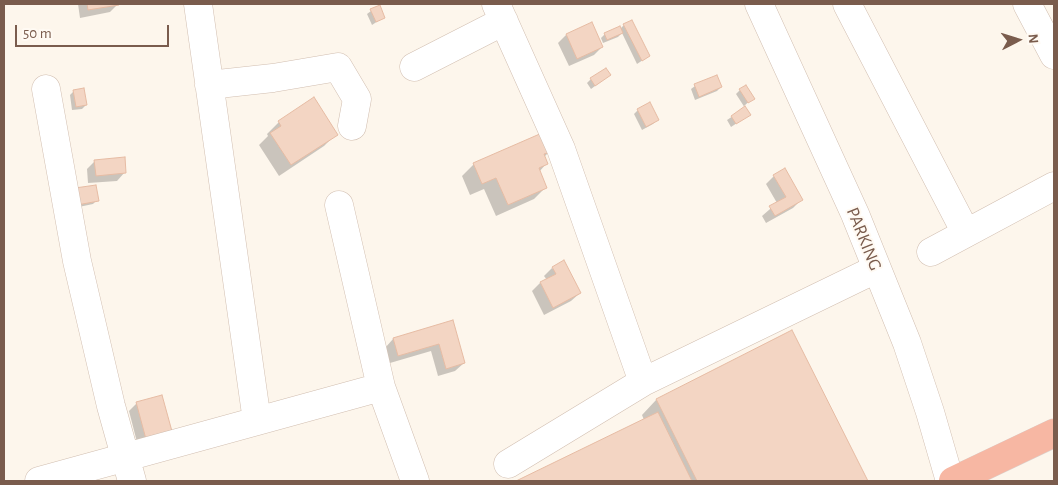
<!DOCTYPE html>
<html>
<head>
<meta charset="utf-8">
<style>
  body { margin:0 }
  #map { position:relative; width:1058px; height:485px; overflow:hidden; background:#fdf6ec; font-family:"Alegreya Sans",sans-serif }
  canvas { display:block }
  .frame { position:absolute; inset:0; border:5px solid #7a5c4d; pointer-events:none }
  .north { position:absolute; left:993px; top:15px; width:50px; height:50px; -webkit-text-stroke:4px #fffaf3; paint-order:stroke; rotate:85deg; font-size:14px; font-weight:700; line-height:20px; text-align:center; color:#7a5c4d }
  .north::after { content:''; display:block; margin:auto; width:18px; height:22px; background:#7a5c4d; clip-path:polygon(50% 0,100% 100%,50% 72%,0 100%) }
  .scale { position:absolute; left:15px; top:25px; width:154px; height:22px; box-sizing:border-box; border:2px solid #7a5c4d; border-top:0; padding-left:6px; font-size:15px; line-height:18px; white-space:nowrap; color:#7a5c4d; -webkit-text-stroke:4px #fffaf3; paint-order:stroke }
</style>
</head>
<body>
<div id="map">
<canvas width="1058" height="485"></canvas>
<div class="frame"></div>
<div class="north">N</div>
<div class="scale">50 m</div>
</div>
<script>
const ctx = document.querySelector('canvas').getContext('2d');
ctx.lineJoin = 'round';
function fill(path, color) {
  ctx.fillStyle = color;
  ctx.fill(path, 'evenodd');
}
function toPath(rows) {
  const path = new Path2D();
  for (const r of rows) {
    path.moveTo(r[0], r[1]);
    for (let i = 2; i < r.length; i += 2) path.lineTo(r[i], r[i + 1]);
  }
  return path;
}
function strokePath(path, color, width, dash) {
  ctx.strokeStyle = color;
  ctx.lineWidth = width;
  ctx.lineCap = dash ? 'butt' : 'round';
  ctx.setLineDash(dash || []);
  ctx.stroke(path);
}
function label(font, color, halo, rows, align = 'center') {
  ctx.font = font + ' "Alegreya Sans",sans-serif';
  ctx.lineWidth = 4;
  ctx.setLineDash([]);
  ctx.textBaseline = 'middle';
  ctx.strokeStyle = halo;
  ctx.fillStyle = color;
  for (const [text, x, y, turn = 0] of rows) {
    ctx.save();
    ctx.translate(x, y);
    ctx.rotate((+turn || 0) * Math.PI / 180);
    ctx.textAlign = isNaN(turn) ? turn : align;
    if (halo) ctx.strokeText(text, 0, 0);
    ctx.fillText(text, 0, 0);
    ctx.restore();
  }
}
fill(toPath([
  [78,4,118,4,110,12,80,18],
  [371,11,384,17,372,25,367,14],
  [591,24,602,47,594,55,569,66,558,43,566,35],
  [624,25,649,56,637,64,622,33,618,37,603,43,601,38,605,34,620,29],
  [610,75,591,89,587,83,591,79],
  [695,86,721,87,717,91,695,100,691,89],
  [740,90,753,98,744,106,749,115,731,127,727,120,745,108,736,94],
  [74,91,86,105,82,109,72,110,70,95],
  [638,110,657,120,653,124,642,130,634,114],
  [279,122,336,134,324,146,279,176,259,145,268,136,267,134],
  [541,134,549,152,544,157,546,164,539,172,546,187,534,199,496,216,484,189,470,195,462,176,474,164],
  [95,161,125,172,117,181,88,183,87,169],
  [774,176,801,200,793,208,766,223,762,216,777,203,766,184],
  [71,194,97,200,93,204,74,208],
  [552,268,580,293,571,301,544,315,532,291,540,283,547,280,544,276],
  [452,322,464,363,455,371,438,376,431,351,390,363,385,348,393,339],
  [792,331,867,481,519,481,644,420,642,415,656,400],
  [137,403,172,435,139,450,129,411]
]), '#0003');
const building = toPath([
  [87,4,119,4,119,5,88,10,87,4],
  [380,5,385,18,376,22,370,9,380,5],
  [632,20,650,56,642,61,623,24,632,20],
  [592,22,603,47,577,59,566,34,592,22],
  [620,26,623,33,607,40,604,33,620,26],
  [606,68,611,75,595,86,590,78,606,68],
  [717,75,722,87,699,97,694,84,717,75],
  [746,85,755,99,748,103,739,89,746,85],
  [84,88,87,105,76,107,73,90,84,88],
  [314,97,338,135,291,165,270,133,281,126,278,121,314,97],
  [650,102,659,120,646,127,637,109,650,102],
  [745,106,751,115,736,124,731,116,745,106],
  [542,133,551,152,544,154,548,164,539,168,547,188,508,205,496,178,482,184,473,163,542,133],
  [125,157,126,173,96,176,94,160,125,157],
  [785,168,803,200,775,216,769,206,786,197,773,175,785,168],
  [96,185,99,201,77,205,75,188,96,185],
  [564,260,581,293,553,308,540,282,556,274,552,267,564,260],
  [453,320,465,363,446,369,439,344,398,356,393,338,453,320],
  [792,330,868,481,697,481,656,399,792,330],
  [162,395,173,435,147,443,136,402,162,395],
  [658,412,692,481,516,481,658,412]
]);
fill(building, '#f3d5c3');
strokePath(building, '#e6bba3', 1);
const minor = toPath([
  [198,4,257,421],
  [496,4,561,149,643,382],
  [759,4,855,214,907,343,930,412,950,481],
  [847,4,966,233],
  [1027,4,1054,55],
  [414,67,504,21],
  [209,85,273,78,338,67,357,99,352,126],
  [46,89,77,261,111,406,132,481],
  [339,205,381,387,415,481],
  [931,252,1054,186],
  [508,464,643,382,876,269],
  [39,481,381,387]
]);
const highway = toPath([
  [953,481,1054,433]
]);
strokePath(minor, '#d1beb0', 29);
strokePath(highway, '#dad1cd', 29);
strokePath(minor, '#fff', 28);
strokePath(highway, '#f7b7a3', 28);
label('18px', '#7a5c4d', '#fffaf3', [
  ["PARKING",864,239,68]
]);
</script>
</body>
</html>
